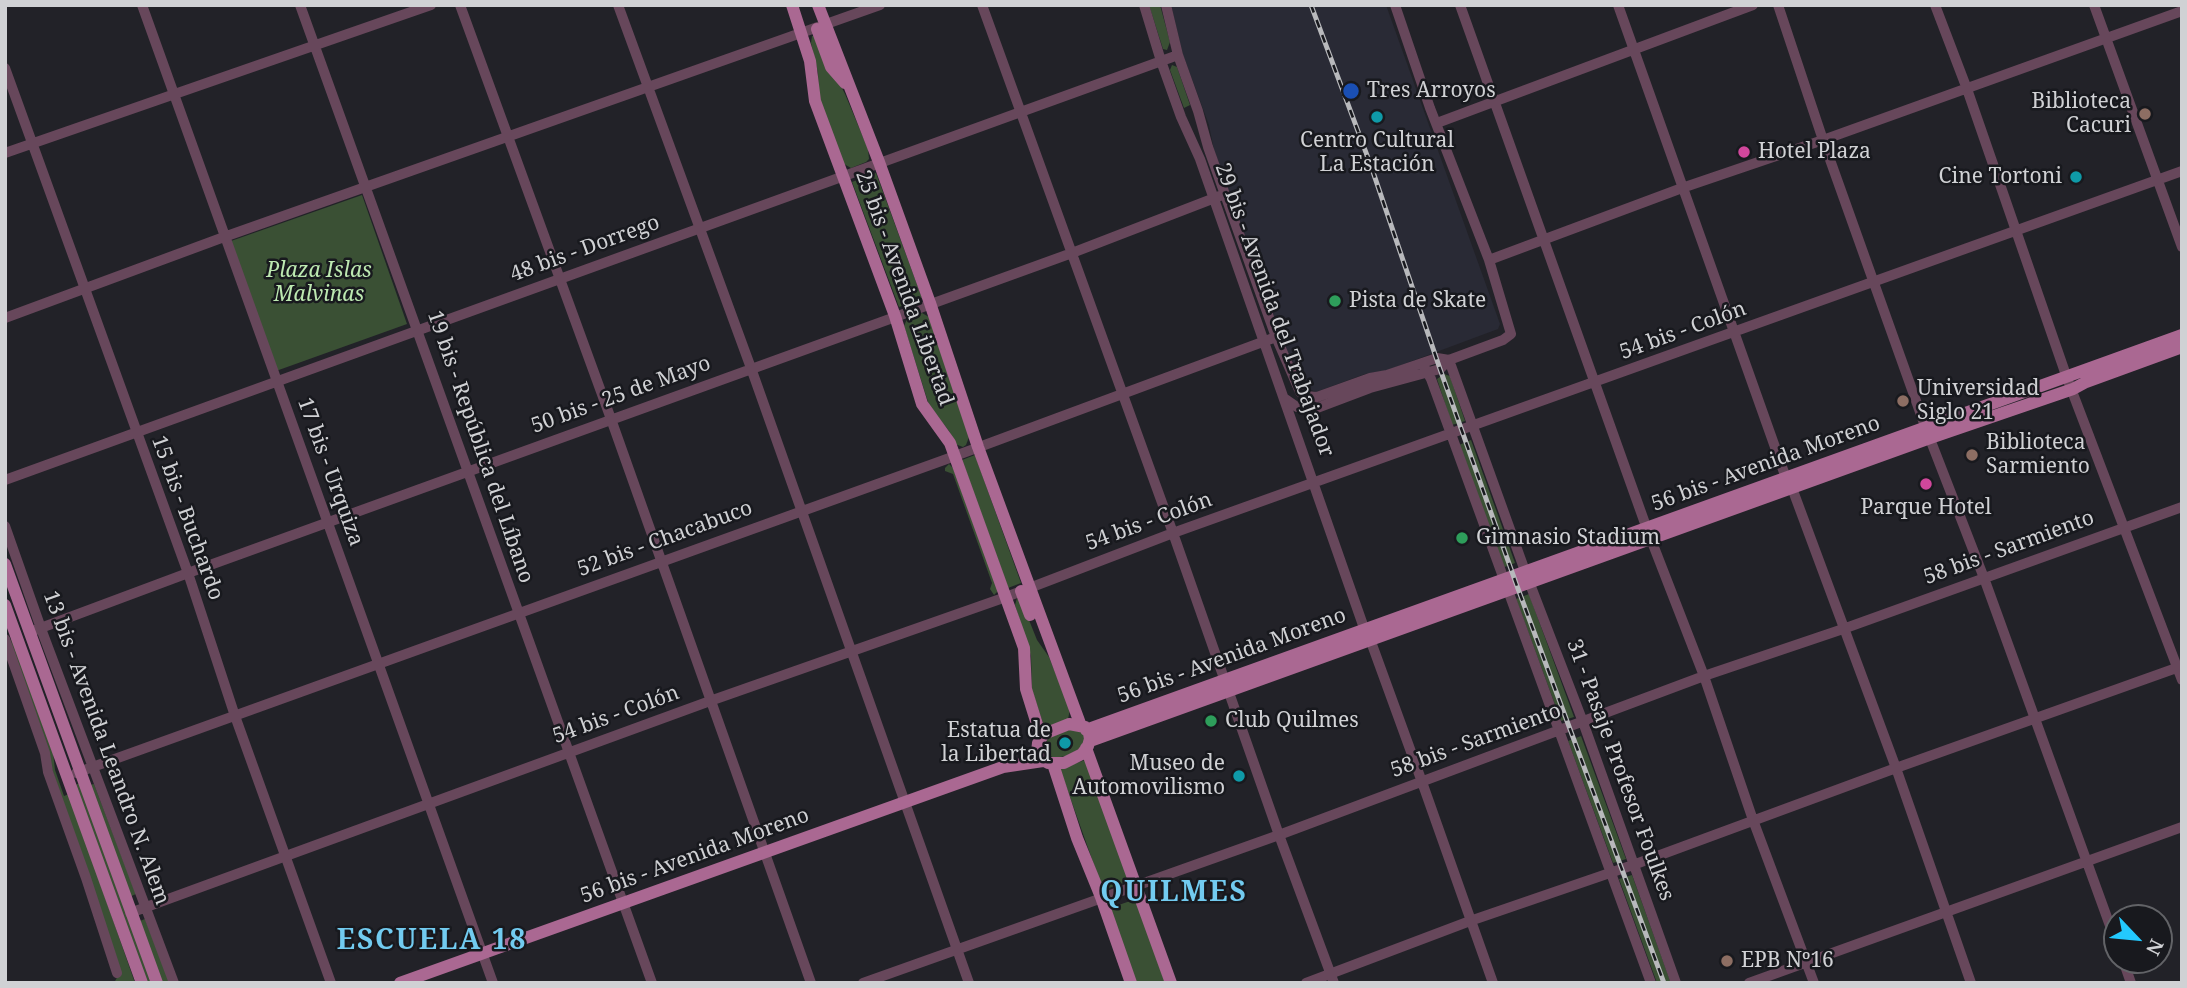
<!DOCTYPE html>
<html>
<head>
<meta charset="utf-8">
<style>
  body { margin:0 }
  #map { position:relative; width:2187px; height:988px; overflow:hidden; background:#222228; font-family:"Noto Serif",serif }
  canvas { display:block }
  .frame { position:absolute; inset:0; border:7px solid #d0d1d4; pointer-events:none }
  .north { position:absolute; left:2103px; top:904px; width:70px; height:70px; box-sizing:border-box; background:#18191e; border:2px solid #626367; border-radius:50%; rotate:116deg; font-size:19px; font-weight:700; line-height:28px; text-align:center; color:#d0d1d4 }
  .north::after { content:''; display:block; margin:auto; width:24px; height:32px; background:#23c9fe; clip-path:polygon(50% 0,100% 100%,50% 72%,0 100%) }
</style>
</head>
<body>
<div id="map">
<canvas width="2187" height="988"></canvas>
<div class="frame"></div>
<div class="north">N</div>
</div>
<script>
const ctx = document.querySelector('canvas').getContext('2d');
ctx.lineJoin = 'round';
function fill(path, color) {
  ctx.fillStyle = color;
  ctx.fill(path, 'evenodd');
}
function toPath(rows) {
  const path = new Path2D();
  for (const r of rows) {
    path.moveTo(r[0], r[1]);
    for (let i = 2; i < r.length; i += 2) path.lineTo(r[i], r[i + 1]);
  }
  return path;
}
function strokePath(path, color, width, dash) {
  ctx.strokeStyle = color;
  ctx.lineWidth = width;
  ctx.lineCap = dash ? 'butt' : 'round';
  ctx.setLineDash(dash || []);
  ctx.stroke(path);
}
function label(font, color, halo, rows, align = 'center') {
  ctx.font = font + ' "Noto Serif",serif';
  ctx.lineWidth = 5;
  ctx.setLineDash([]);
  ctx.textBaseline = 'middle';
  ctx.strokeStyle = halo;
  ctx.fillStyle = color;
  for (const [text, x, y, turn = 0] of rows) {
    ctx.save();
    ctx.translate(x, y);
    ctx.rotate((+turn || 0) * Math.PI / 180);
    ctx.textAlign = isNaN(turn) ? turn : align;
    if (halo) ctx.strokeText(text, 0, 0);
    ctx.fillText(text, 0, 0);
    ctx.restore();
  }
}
fill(toPath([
  [1171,5,1386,5,1500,324,1498,329,1388,370,1365,374,1316,392,1303,387,1298,370,1287,353,1214,150,1209,125,1183,55]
]), '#292a35');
fill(toPath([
  [1149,5,1160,5,1170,42,1167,50,1163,49],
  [812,36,815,36,845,94,868,149,869,159,866,162,851,168,844,164,819,102,818,73,811,43],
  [1172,65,1177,67,1190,105,1184,108,1170,70],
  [876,173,922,298,899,307,852,182],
  [362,195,407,324,276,371,231,241],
  [922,313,929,317,969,437,966,445,963,447,955,444,949,431,929,405,904,326,907,319],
  [1444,374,1450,376,1465,421,1452,425,1437,379],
  [1471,440,1515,563,1502,568,1459,445],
  [975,455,1021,583,1008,588,962,460],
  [949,464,953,468,998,591,994,595,990,589,992,583,953,474,945,471,945,468],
  [1529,594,1574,717,1561,721,1516,599],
  [1017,598,1021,600,1037,640,1049,657,1070,710,1068,719,1049,726,1043,723,1032,690,1031,656,1015,605],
  [11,636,53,752,55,770,64,796,69,794,135,983,114,983,120,972,12,650],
  [1075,729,1085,734,1083,747,1066,756,1055,758,1043,753,1042,747,1049,738,1067,730],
  [1581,736,1626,859,1613,863,1568,741],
  [1085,760,1129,881,1103,890,1060,769],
  [80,783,153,983,147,983,75,785],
  [94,784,136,894,129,897,90,785],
  [1632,875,1671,983,1657,983,1619,879],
  [1136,899,1165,983,1136,983,1110,908],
  [145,919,170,983,161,983,137,922]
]), '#3a5034');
strokePath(toPath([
  [142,5,493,983],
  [300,5,652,983],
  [460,5,611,419,811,983],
  [618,5,751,368,969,983],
  [982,5,1173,533,1279,835,1334,983],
  [1144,5,1161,61,1181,117,1200,159,1364,628,1370,639,1422,782,1493,983],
  [1166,5,1178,55,1198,111,1208,147,1276,337,1300,392,1306,396,1317,397,1370,378,1387,375,1437,358,1449,360],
  [1460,5,1647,529,1704,676,1753,820,1814,983],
  [1618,5,1786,478,1792,488,1896,768,1971,983],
  [1778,5,1823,140,1925,426,1984,578,2117,945],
  [1935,5,1967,89,2067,378,2182,680],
  [2094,5,2182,247],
  [5,68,188,573,235,716,331,983],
  [1437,123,1753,5],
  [5,153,431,5],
  [1489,260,1682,188,1823,140,2182,11],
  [5,318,224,237,880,5],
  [1449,360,1525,571,1583,722,1676,983],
  [1422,363,1431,379,1651,983],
  [1284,398,1297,407,1317,408,1370,388,1440,369,1449,360,1503,340,1511,334,1489,260,1430,108,1395,5],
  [5,480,1178,55],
  [5,526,43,634,174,983],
  [30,632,188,573,1072,253,1225,194],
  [5,639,45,753,48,772,86,878,117,973],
  [76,773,955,456,1276,337],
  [130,913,710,701,1006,597,1173,533,2182,171],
  [2123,960,2131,983],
  [863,983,1279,835,1704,676,1843,629,2182,507],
  [1306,983,1470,921,1633,865,1896,768,2182,666],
  [1749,983,2182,827]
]), '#67475b', 10);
strokePath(toPath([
  [792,5,810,61,815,101,895,316,922,404,950,443,1024,648,1026,689,1041,737],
  [818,5,879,162,930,303,978,447,1081,726],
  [817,29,831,67,845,83],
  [5,564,157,983],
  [1021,591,1030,615],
  [5,605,142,983],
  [1069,724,1085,727,1089,733,1090,739,1088,746,1082,754,1064,763,1048,763,1040,758,1037,752,1038,743,1044,734,1069,724],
  [1086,730,2182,335],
  [1090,741,1930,438,2073,389,2086,382,2182,347],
  [1086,748,1171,983],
  [1053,764,1077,838,1101,897,1131,983],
  [400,983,1003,767,1043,761]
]), '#aa6892', 12);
const rail = toPath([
  [1311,5,1371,166,1440,369,1517,586,1664,983]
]);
strokePath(rail, '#b8b9bc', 5);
strokePath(rail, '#18191e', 2.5, [8]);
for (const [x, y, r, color] of [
  [1351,91,9,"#1a4fb4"],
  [2145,114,7,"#8d6e63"],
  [1377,117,7,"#0f9aa8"],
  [1744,152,7,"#d1479c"],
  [2076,177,7,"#0f9aa8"],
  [1335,301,7,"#2e9e5b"],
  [1903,401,7,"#8d6e63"],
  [1972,455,7,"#8d6e63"],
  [1926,484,7,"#d1479c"],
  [1462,538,7,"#2e9e5b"],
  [1211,721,7,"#2e9e5b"],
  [1065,743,7,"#0f9aa8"],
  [1239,776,7,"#0f9aa8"],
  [1727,961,7,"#8d6e63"]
]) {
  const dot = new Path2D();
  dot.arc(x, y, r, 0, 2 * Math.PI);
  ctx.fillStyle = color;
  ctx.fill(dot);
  strokePath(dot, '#18191e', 2.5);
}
label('21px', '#d0d1d4', '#18191e', [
  ["Tres Arroyos",1367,91],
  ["Biblioteca",2131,102,"right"],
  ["Cacuri",2131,126,"right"],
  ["Centro Cultural",1377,141,"center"],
  ["La Estación",1377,165,"center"],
  ["Hotel Plaza",1758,152],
  ["Cine Tortoni",2062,177,"right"],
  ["Pista de Skate",1349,301],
  ["Universidad",1917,389],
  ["Siglo 21",1917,413],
  ["Biblioteca",1986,443],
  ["Sarmiento",1986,467],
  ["Parque Hotel",1926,508,"center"],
  ["Gimnasio Stadium",1476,538],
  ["Club Quilmes",1225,721],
  ["Estatua de",1051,731,"right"],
  ["la Libertad",1051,755,"right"],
  ["Museo de",1225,764,"right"],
  ["Automovilismo",1225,788,"right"],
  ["EPB Nº16",1741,961]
], 'left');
label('21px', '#d0d1d4', '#18191e', [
  ["48 bis - Dorrego",585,249,-20],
  ["25 bis - Avenida Libertad",904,288,70],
  ["29 bis - Avenida del Trabajador",1274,310,70],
  ["54 bis - Colón",1683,331,-20],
  ["50 bis - 25 de Mayo",621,395,-20],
  ["19 bis - República del Líbano",480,447,71],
  ["56 bis - Avenida Moreno",1766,464,-20],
  ["17 bis - Urquiza",330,472,70],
  ["15 bis - Buchardo",187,518,70],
  ["54 bis - Colón",1149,522,-20],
  ["52 bis - Chacabuco",665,539,-20],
  ["58 bis - Sarmiento",2009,548,-20],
  ["56 bis - Avenida Moreno",1232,656,-20],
  ["54 bis - Colón",616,715,-20],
  ["58 bis - Sarmiento",1476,741,-20],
  ["13 bis - Avenida Leandro N. Alem",106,748,70],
  ["31 - Pasaje Profesor Foulkes",1620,770,70],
  ["56 bis - Avenida Moreno",695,856,-20]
]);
label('italic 21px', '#bde9b1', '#18191e', [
  ["Plaza Islas",319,271],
  ["Malvinas",319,295]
]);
ctx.letterSpacing = '2px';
label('bold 28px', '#72cbf0', '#18191e', [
  ["QUILMES",1174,893],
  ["ESCUELA 18",432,941]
]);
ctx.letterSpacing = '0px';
</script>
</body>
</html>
